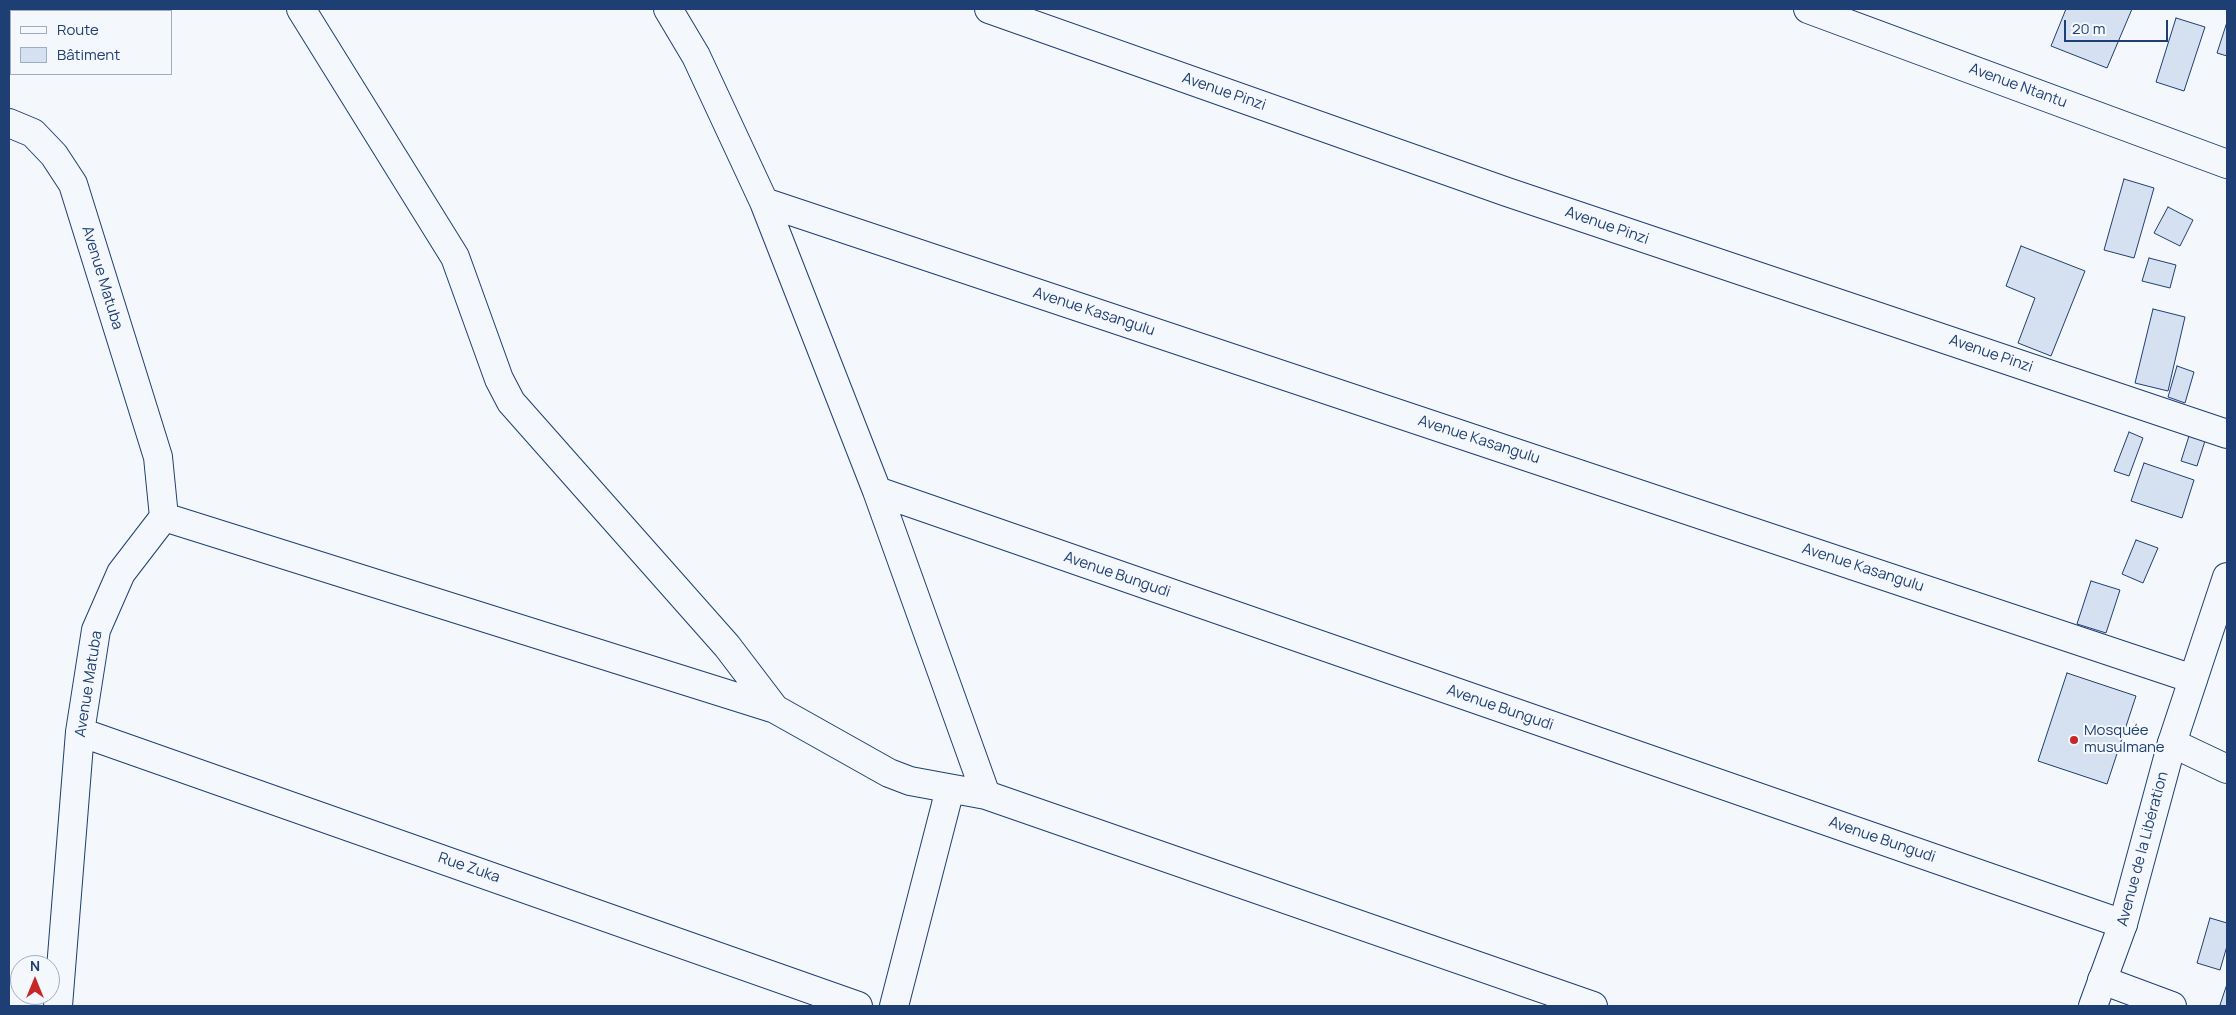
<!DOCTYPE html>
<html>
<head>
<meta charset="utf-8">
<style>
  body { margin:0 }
  #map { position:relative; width:2236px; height:1015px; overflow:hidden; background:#f4f7fb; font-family:Manrope,sans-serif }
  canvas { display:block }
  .frame { position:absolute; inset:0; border:10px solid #1d3f73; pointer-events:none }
  .legend { position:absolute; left:10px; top:10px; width:162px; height:65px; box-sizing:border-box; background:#f4f7fb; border:1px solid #9eadc5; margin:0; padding:6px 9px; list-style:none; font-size:15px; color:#1d3f73 }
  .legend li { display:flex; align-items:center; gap:10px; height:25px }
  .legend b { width:25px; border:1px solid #9eadc5 }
  .north { position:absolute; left:10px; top:955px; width:50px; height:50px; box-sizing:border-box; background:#f4f7fb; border:1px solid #9eadc5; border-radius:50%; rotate:0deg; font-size:14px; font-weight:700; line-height:20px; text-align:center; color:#1d3f73 }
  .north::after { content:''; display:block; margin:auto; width:18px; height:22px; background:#c62828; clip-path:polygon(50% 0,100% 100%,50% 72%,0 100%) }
  .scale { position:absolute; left:2064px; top:20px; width:104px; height:22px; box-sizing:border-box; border:2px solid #1d3f73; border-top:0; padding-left:6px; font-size:15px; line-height:18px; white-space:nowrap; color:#1d3f73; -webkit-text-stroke:4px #f4f7fb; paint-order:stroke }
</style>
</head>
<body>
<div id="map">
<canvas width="2236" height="1015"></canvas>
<div class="frame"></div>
<ul class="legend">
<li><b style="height:6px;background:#f4f7fb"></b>Route</li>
<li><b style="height:14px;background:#d5e0f0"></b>Bâtiment</li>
</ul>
<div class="north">N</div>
<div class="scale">20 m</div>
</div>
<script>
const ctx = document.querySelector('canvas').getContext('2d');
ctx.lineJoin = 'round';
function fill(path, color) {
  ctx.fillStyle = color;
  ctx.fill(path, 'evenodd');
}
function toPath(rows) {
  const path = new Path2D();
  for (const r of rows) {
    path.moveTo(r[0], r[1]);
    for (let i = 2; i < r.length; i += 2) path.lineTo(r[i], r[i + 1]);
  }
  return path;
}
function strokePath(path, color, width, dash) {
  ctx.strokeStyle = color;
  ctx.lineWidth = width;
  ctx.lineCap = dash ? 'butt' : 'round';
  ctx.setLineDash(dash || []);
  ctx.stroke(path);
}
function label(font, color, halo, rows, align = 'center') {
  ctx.font = font + ' Manrope,sans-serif';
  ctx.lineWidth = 4;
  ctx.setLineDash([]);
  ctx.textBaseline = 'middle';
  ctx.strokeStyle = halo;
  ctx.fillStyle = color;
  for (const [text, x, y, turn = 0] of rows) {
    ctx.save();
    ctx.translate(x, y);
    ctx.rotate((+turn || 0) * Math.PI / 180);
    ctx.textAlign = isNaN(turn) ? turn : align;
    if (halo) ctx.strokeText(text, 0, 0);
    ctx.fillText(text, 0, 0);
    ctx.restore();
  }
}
const building = toPath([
  [2066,9,2132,9,2107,68,2051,46,2066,9],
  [2176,18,2205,27,2184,91,2156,82,2176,18],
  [2227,22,2227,56,2217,53,2227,22],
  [2124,179,2154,188,2134,258,2104,250,2124,179],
  [2168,207,2193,220,2180,246,2154,233,2168,207],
  [2021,246,2085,271,2051,356,2018,343,2035,298,2006,286,2021,246],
  [2149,258,2176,265,2170,288,2142,281,2149,258],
  [2153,309,2185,317,2168,391,2135,383,2153,309],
  [2177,366,2194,372,2185,403,2168,397,2177,366],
  [2129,432,2143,438,2129,476,2114,471,2129,432],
  [2189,436,2205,441,2197,466,2181,461,2189,436],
  [2144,463,2194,480,2182,518,2131,501,2144,463],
  [2136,540,2158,548,2143,583,2122,574,2136,540],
  [2091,581,2120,590,2106,633,2077,624,2091,581],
  [2067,673,2136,696,2107,784,2038,761,2067,673],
  [2210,918,2227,923,2227,946,2220,970,2197,963,2210,918],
  [2227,984,2227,1006,2224,1006,2220,1005,2227,984]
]);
fill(building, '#d5e0f0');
strokePath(building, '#1d3f73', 1);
const minor = toPath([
  [301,9,455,257,499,379,511,402,727,646,775,709],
  [668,9,696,56,764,202,877,491,986,795],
  [989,9,1507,192,2227,434],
  [1808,9,2227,164],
  [9,123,33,133,54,155,73,184,158,457,164,517,121,573,96,630,80,732,58,1006],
  [764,202,2193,679],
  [877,491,2123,924],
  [164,517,775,709,889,773,910,781,986,795,1593,1006],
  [80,732,858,1006],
  [2172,743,2227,769],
  [2102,980,2172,1006],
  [894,1006,950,789]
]);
const highway = toPath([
  [2093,1006,2123,924,2172,743,2227,577]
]);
strokePath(minor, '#1d3f73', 30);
strokePath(highway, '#1d3f73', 30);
strokePath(minor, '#f4f7fb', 28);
strokePath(highway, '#f4f7fb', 28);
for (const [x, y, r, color] of [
  [2074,740,5,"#c62828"]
]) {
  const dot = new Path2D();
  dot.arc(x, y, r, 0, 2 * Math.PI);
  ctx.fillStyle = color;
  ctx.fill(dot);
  strokePath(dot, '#f4f7fb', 2);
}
label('15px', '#1d3f73', '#f4f7fb', [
  ["Avenue Ntantu",2018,86,20],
  ["Avenue Pinzi",1224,92,19],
  ["Avenue Pinzi",1607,226,19],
  ["Avenue Matuba",102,278,73],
  ["Avenue Kasangulu",1094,312,18],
  ["Avenue Pinzi",1991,354,19],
  ["Avenue Kasangulu",1479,440,18],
  ["Avenue Kasangulu",1863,568,18],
  ["Avenue Bungudi",1117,575,19],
  ["Avenue Matuba",89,684,-81],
  ["Avenue Bungudi",1500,708,19],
  ["Avenue Bungudi",1882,840,19],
  ["Avenue de la Libération",2143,849,-75],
  ["Rue Zuka",469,868,19]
]);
label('15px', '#1d3f73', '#f4f7fb', [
  ["Mosquée",2084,731],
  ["musulmane",2084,748]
], 'left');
</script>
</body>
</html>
